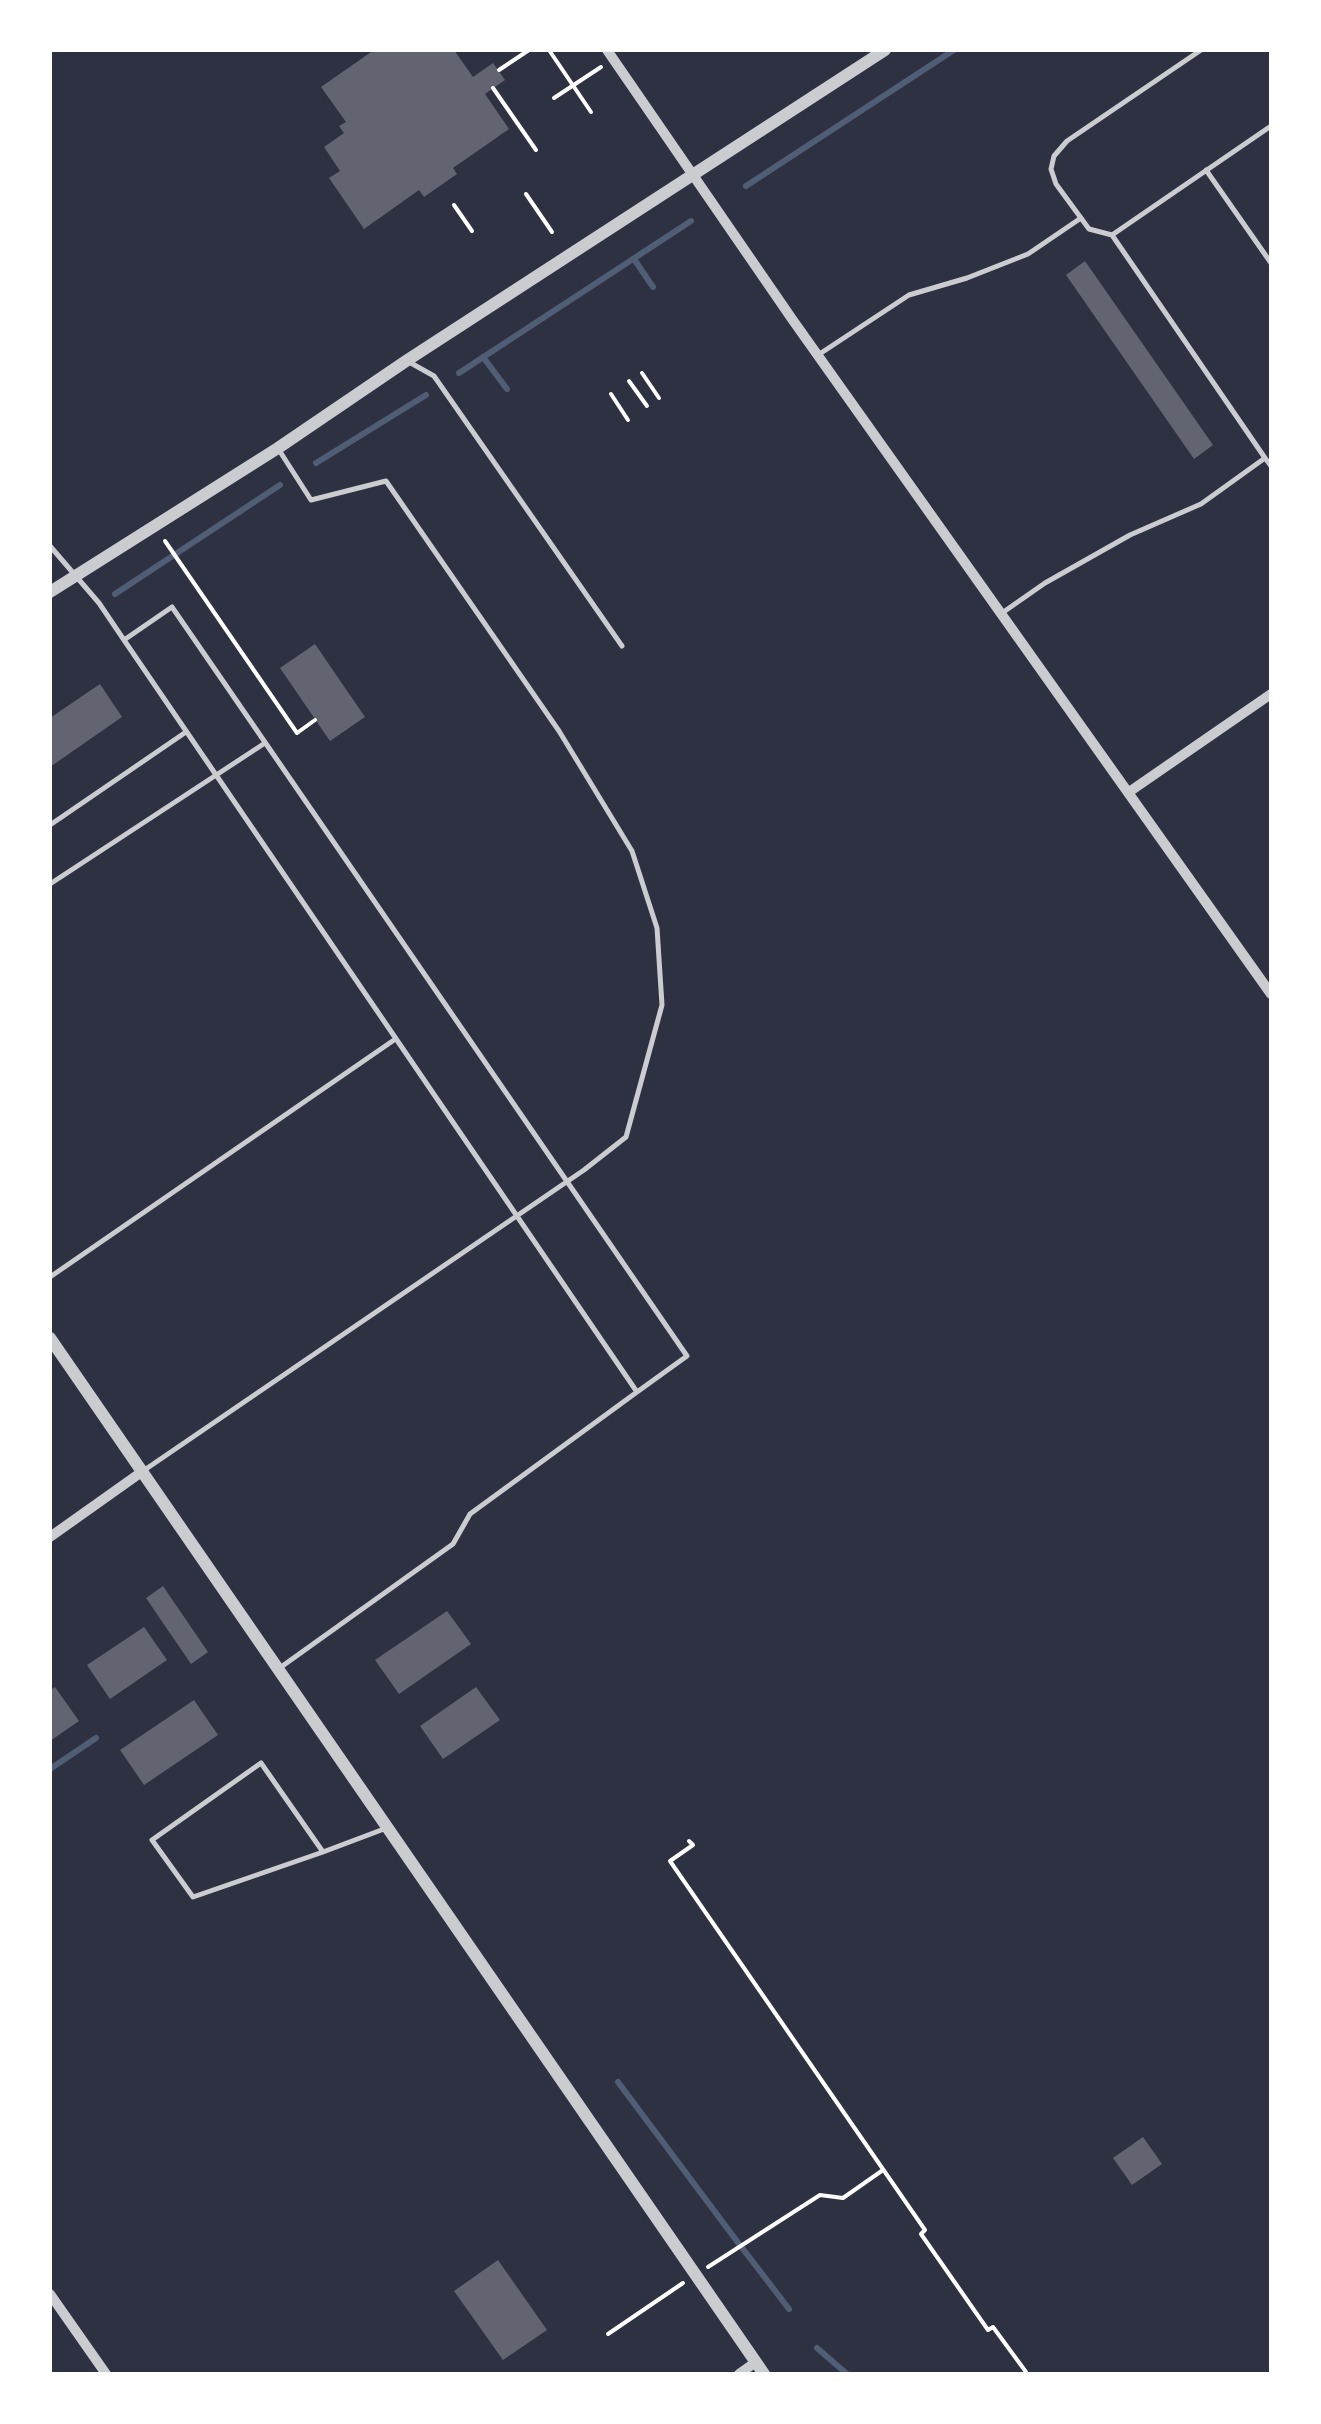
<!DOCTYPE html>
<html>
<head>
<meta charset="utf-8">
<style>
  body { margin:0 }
  #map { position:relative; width:1321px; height:2424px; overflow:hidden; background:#2d3142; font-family:"Libre Baskerville",serif }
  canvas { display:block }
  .frame { position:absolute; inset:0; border:52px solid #fff; pointer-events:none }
</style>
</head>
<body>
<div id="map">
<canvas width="1321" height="2424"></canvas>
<div class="frame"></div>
</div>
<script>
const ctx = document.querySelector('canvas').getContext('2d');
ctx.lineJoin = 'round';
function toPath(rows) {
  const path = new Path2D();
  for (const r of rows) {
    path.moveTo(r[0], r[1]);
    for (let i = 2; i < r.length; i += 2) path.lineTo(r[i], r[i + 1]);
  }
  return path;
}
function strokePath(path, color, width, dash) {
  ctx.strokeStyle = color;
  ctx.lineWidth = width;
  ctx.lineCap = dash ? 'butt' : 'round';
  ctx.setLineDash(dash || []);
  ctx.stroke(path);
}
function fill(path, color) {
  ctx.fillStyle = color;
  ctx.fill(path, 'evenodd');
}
strokePath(toPath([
  [746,186,954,50],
  [634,259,653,287],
  [483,357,507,389],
  [459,373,691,221],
  [316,463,426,395],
  [115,594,280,485],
  [50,1769,96,1738],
  [618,2082,739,2244],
  [743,2249,789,2309],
  [817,2348,847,2374]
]), '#4f5d75', 6);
fill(toPath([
  [374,50,454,50,473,77,493,63,505,80,485,94,509,129,453,168,457,174,424,197,419,190,364,229,329,178,340,171,324,147,344,133,339,126,346,122,321,87],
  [1085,261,1213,445,1194,459,1066,275],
  [315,644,365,717,330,741,280,668],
  [100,684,122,717,50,767,50,718],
  [163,1586,208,1652,191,1664,146,1598],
  [447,1611,471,1644,399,1694,375,1660],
  [144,1627,167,1660,110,1699,87,1665],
  [55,1687,79,1721,50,1741,50,1691],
  [476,1687,500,1720,443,1759,420,1726],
  [194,1700,218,1735,144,1785,120,1750],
  [1143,2137,1162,2164,1132,2185,1113,2158],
  [498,2260,547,2330,503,2360,454,2291]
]), '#626471');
strokePath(toPath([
  [549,50,591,112],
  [499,70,529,50],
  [493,88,536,150],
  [554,98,601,67],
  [526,194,552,232],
  [454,205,472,231],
  [642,373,659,398],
  [629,381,647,406],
  [611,394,628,420],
  [165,541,297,733,315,720],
  [689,1841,693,1845,670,1861,925,2230,921,2234,988,2330,993,2327,1026,2372],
  [708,2267,820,2195,843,2198,883,2170],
  [608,2334,683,2283]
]), '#fff', 4);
strokePath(toPath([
  [1201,50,1067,141,1054,156,1051,169,1056,184,1089,229,1112,235,1265,458],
  [1206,170,1271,263],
  [1112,235,1271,126],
  [818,355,909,295,967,278,1028,254,1081,218],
  [409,362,434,376,622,646],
  [50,546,99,603,124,640,637,1392,687,1356,172,607,124,640],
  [1002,613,1045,583,1130,535,1201,504,1265,458,1271,466],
  [50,825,186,732],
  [50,884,265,743],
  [50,1277,394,1040],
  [143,1471,584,1170,626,1137,662,1005,657,928,632,851,559,731,386,481,311,500,279,450],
  [281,1667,453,1544,470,1514,637,1392],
  [323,1852,193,1897,152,1840,261,1763,323,1852,384,1829]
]), '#caccd0', 5);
strokePath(toPath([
  [607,50,792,319,1271,994],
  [1129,792,1271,694],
  [50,1537,143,1471],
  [50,2294,106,2374],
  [739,2374,756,2362]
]), '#caccd0', 10);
strokePath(toPath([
  [50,592,278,448,406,361,885,50],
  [50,1338,764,2374]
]), '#caccd0', 12);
</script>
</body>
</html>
